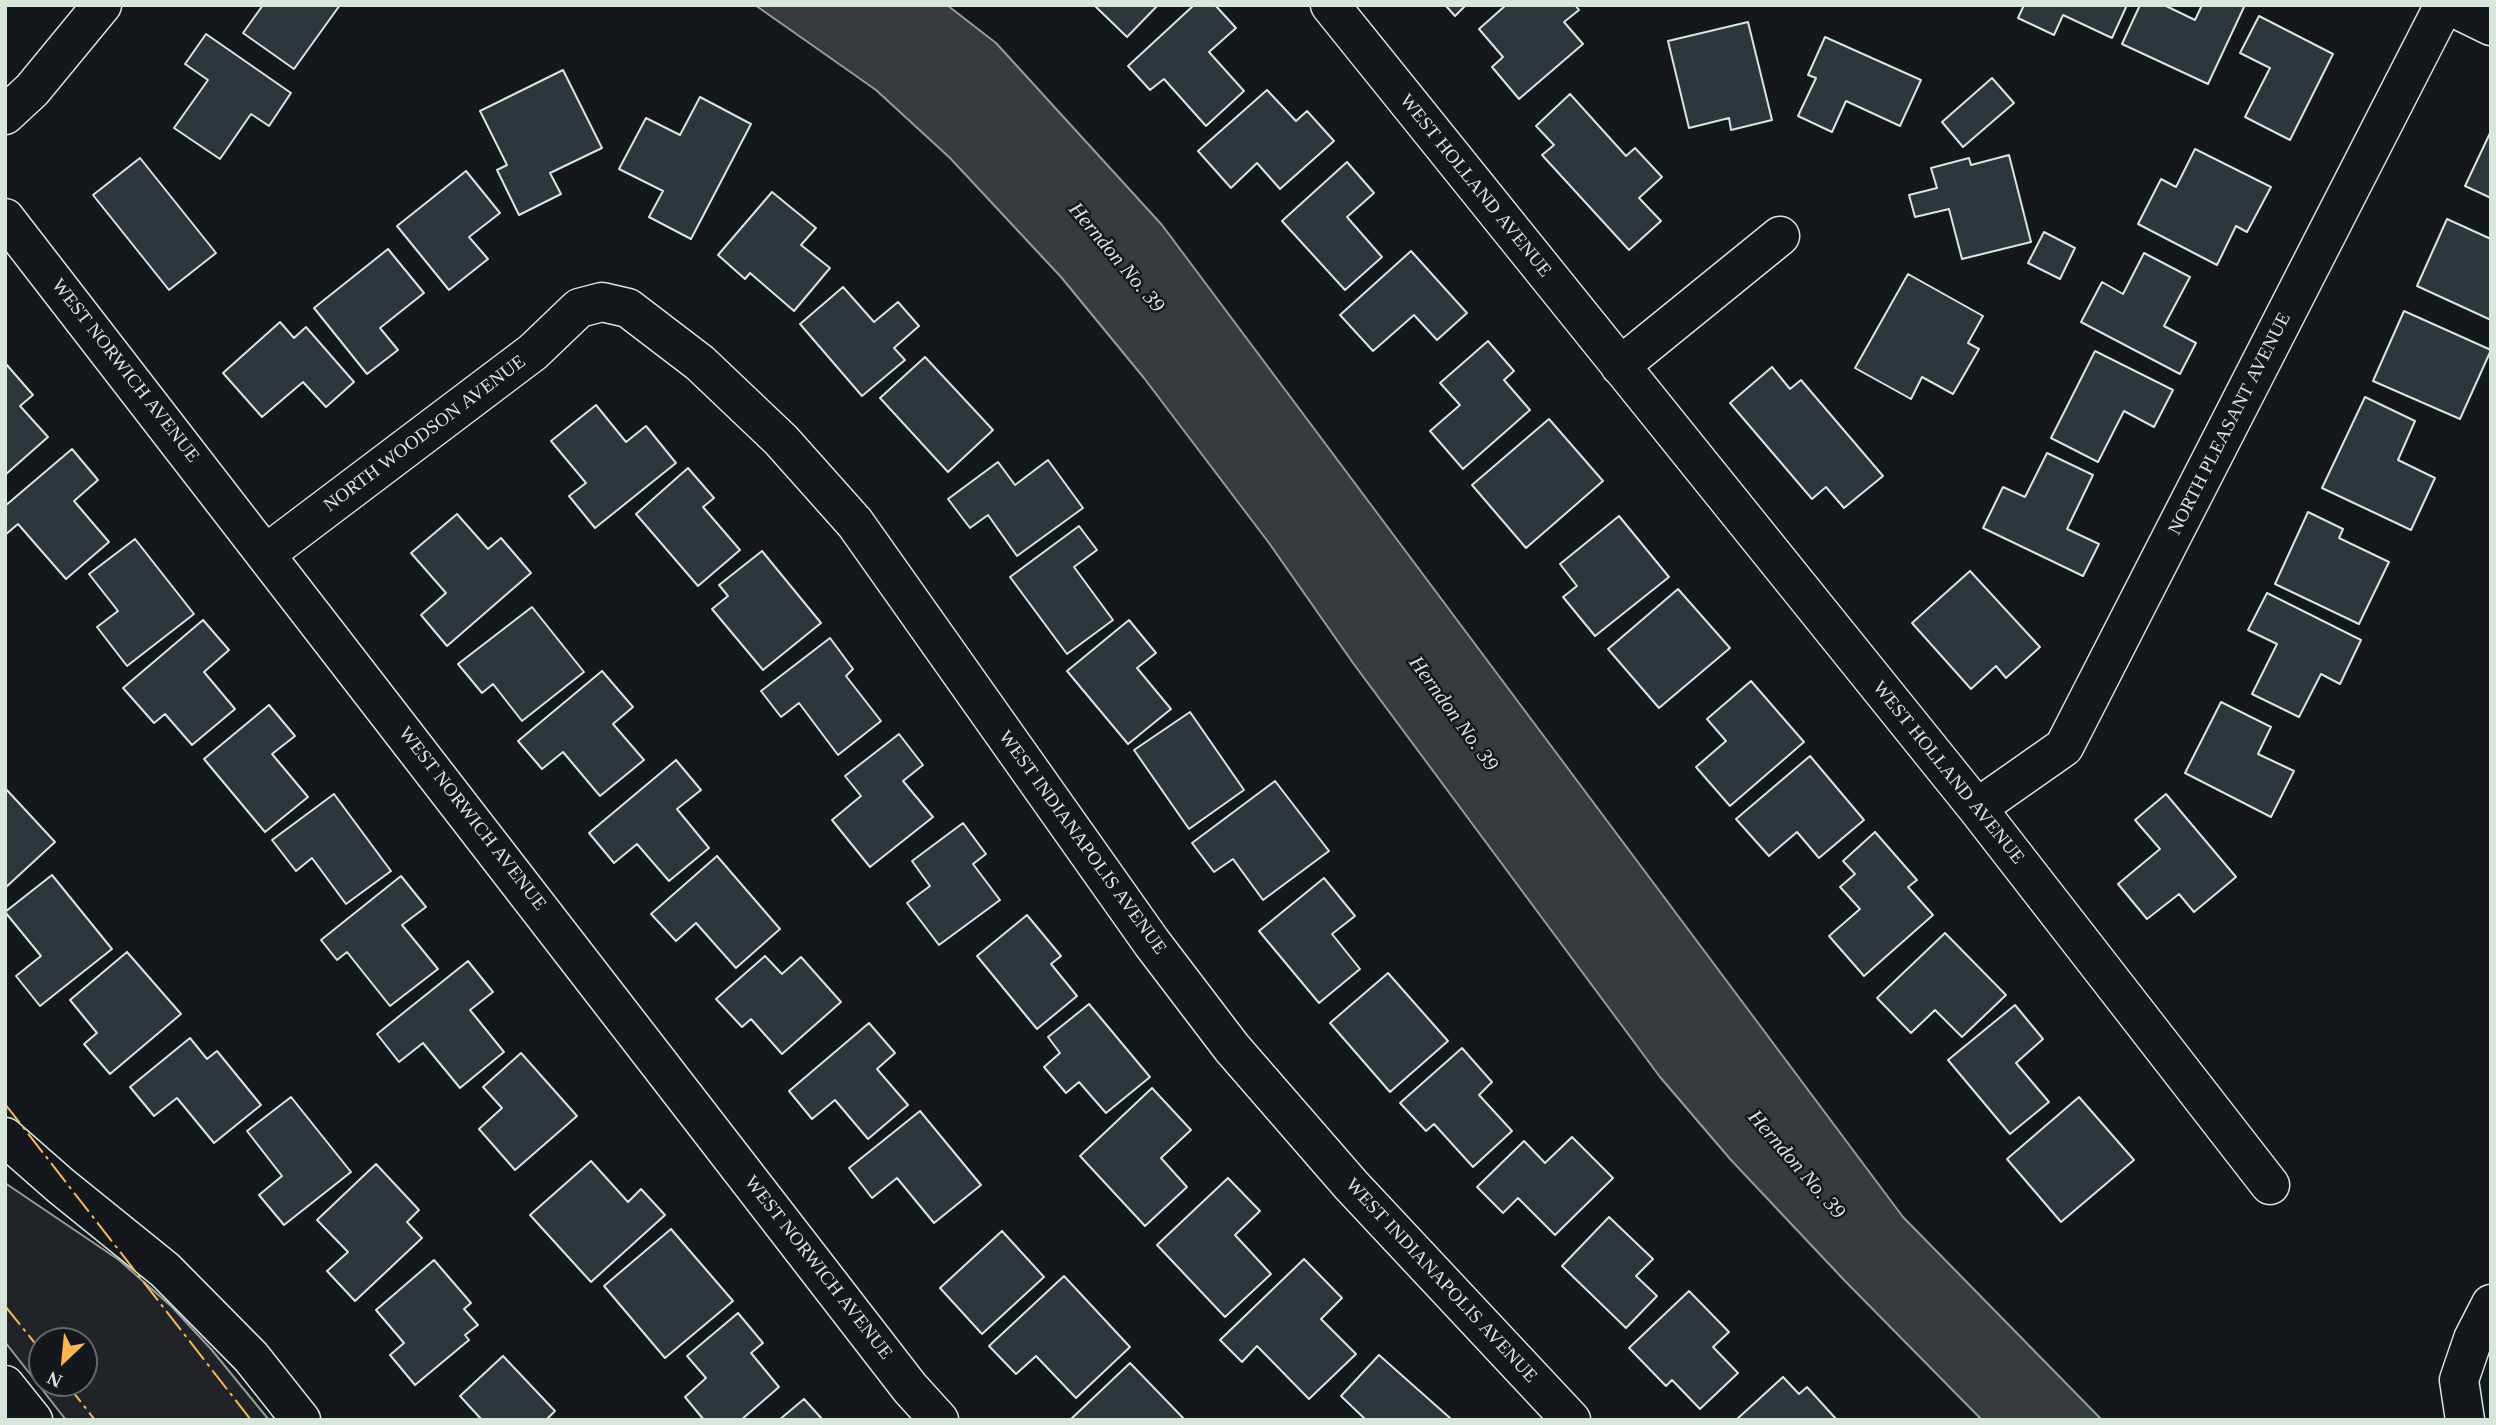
<!DOCTYPE html>
<html>
<head>
<meta charset="utf-8">
<style>
  body { margin:0 }
  #map { position:relative; width:2496px; height:1425px; overflow:hidden; background:#14181c; font-family:Georgia,serif }
  canvas { display:block }
  .frame { position:absolute; inset:0; border:7px solid #d8e6dc; pointer-events:none }
  .north { position:absolute; left:28px; top:1327px; width:70px; height:70px; box-sizing:border-box; background:#14181c; border:2px solid #626a69; border-radius:50%; rotate:206deg; font-size:19px; font-weight:700; line-height:28px; text-align:center; color:#d8e6dc }
  .north::after { content:''; display:block; margin:auto; width:24px; height:32px; background:#ffb74d; clip-path:polygon(50% 0,100% 100%,50% 72%,0 100%) }
</style>
</head>
<body>
<div id="map">
<canvas width="2496" height="1425"></canvas>
<div class="frame"></div>
<div class="north">N</div>
</div>
<script>
const ctx = document.querySelector('canvas').getContext('2d');
ctx.lineJoin = 'round';
function fill(path, color) {
  ctx.fillStyle = color;
  ctx.fill(path, 'evenodd');
}
function toPath(rows) {
  const path = new Path2D();
  for (const r of rows) {
    path.moveTo(r[0], r[1]);
    for (let i = 2; i < r.length; i += 2) path.lineTo(r[i], r[i + 1]);
  }
  return path;
}
function strokePath(path, color, width, dash) {
  ctx.strokeStyle = color;
  ctx.lineWidth = width;
  ctx.lineCap = dash ? 'butt' : 'round';
  ctx.setLineDash(dash || []);
  ctx.stroke(path);
}
function label(font, color, halo, rows, align = 'center') {
  ctx.font = font + ' Georgia,serif';
  ctx.lineWidth = 5;
  ctx.setLineDash([]);
  ctx.textBaseline = 'middle';
  ctx.strokeStyle = halo;
  ctx.fillStyle = color;
  for (const [text, x, y, turn = 0] of rows) {
    ctx.save();
    ctx.translate(x, y);
    ctx.rotate((+turn || 0) * Math.PI / 180);
    ctx.textAlign = isNaN(turn) ? turn : align;
    if (halo) ctx.strokeText(text, 0, 0);
    ctx.fillText(text, 0, 0);
    ctx.restore();
  }
}
const green = toPath([
  [5,1183,119,1260,172,1307,211,1349,269,1420,66,1420,5,1342,5,1183],
  [42,1341,84,1341,84,1383,42,1383,42,1341]
]);
fill(green, '#202428');
strokePath(green, '#939e99', 2);
const water = toPath([
  [755,5,947,5,996,43,1162,225,1903,1217,2102,1420,1982,1420,1845,1281,1731,1160,1660,1077,1353,663,1269,543,1144,378,1061,277,950,158,876,90,755,5]
]);
fill(water, '#363b3e');
strokePath(water, '#939e99', 2);
const building = toPath([
  [263,5,340,5,294,69,243,33,263,5],
  [1094,5,1158,5,1127,37,1094,5],
  [1194,5,1215,5,1236,28,1209,52,1244,91,1206,126,1164,79,1150,90,1128,66,1194,5],
  [1445,5,1466,5,1455,16,1445,5],
  [1506,5,1575,5,1579,10,1564,22,1583,44,1519,99,1492,67,1503,57,1479,29,1506,5],
  [2024,5,2127,5,2112,38,2063,15,2054,35,2018,18,2024,5],
  [2140,5,2164,5,2195,20,2202,5,2240,5,2244,7,2208,84,2122,44,2140,5],
  [2259,16,2333,54,2290,140,2245,117,2270,68,2240,53,2259,16],
  [1748,22,1772,120,1731,130,1729,118,1689,128,1668,41,1748,22],
  [206,34,291,93,269,126,251,114,220,159,174,128,208,80,185,64,206,34],
  [1825,37,1921,80,1900,126,1846,101,1832,132,1798,116,1816,78,1808,75,1825,37],
  [563,70,602,148,550,173,561,194,519,215,497,170,507,165,480,111,563,70],
  [1992,78,2014,103,1963,147,1942,122,1992,78],
  [1267,90,1296,121,1307,111,1334,141,1280,189,1257,163,1231,188,1198,151,1267,90],
  [1570,94,1626,156,1635,148,1662,177,1639,198,1661,221,1629,250,1542,155,1554,145,1536,126,1570,94],
  [700,97,751,124,691,239,649,217,663,191,619,169,646,118,680,135,700,97],
  [2491,131,2491,198,2465,186,2491,131],
  [2195,149,2271,187,2247,232,2236,226,2217,265,2138,224,2161,179,2176,187,2195,149],
  [2009,155,2031,242,1962,259,1949,209,1915,217,1909,195,1937,188,1931,168,1969,158,1971,165,2009,155],
  [140,158,216,253,169,290,93,195,140,158],
  [1347,162,1374,193,1347,217,1382,257,1345,290,1282,221,1347,162],
  [466,171,500,213,469,237,488,259,449,290,397,226,466,171],
  [772,192,816,228,801,245,830,268,794,311,750,273,745,279,718,255,772,192],
  [2447,219,2491,239,2491,320,2417,286,2447,219],
  [2044,232,2075,248,2060,279,2028,263,2044,232],
  [388,249,424,293,380,328,398,350,367,374,314,308,388,249],
  [1411,251,1467,313,1437,340,1414,315,1373,351,1340,315,1411,251],
  [2144,253,2190,277,2164,326,2196,343,2180,374,2081,322,2102,282,2123,294,2144,253],
  [1908,274,1983,316,1968,343,1979,349,1953,394,1922,377,1911,399,1855,368,1908,274],
  [843,287,874,322,898,302,919,326,894,348,905,360,862,396,800,324,843,287],
  [2404,311,2491,350,2460,419,2373,381,2404,311],
  [280,322,294,338,306,327,354,382,326,407,303,382,262,417,223,373,280,322],
  [1488,341,1514,371,1504,380,1530,410,1463,469,1430,431,1460,405,1440,383,1488,341],
  [2095,351,2173,390,2154,427,2124,411,2098,462,2051,438,2095,351],
  [925,357,993,430,948,472,880,398,925,357],
  [6,364,33,395,20,406,48,437,5,475,6,364],
  [1772,367,1790,389,1801,380,1883,476,1844,508,1826,487,1812,499,1730,403,1772,367],
  [2365,397,2415,421,2398,460,2435,478,2411,530,2322,488,2365,397],
  [596,405,626,442,646,426,676,463,595,528,569,496,586,483,551,441,596,405],
  [1549,419,1603,481,1526,548,1472,485,1549,419],
  [72,449,98,480,74,501,109,542,66,579,18,524,5,535,5,506,72,449],
  [2047,453,2093,475,2067,529,2099,544,2083,576,1983,528,2003,487,2025,497,2047,453],
  [1048,460,1083,508,1017,556,988,515,970,528,948,499,998,462,1015,485,1048,460],
  [688,468,714,498,703,507,740,550,698,586,636,514,688,468],
  [2308,512,2343,529,2339,538,2389,562,2359,624,2275,584,2308,512],
  [457,514,488,549,501,538,531,573,447,646,421,615,446,593,411,553,457,514],
  [1619,516,1669,577,1595,636,1563,597,1577,586,1560,564,1619,516],
  [1079,526,1097,550,1074,567,1113,620,1067,654,1010,577,1079,526],
  [135,539,194,614,127,666,97,627,118,611,89,574,135,539],
  [762,551,821,623,763,670,712,609,728,596,719,585,762,551],
  [1970,571,2040,647,2006,678,1996,666,1971,689,1912,623,1970,571],
  [1678,589,1730,648,1659,708,1608,649,1678,589],
  [2267,593,2361,640,2340,684,2321,674,2299,717,2252,694,2277,644,2248,630,2267,593],
  [532,607,584,672,522,721,493,684,482,693,458,664,532,607],
  [203,620,229,650,204,672,235,709,192,745,165,714,154,723,123,688,203,620],
  [1129,620,1156,653,1137,668,1171,709,1128,744,1067,671,1129,620],
  [830,638,853,669,846,676,881,721,838,755,799,703,781,717,761,691,830,638],
  [602,671,633,707,613,724,644,760,600,796,563,752,542,769,518,741,602,671],
  [1751,681,1804,742,1730,806,1696,767,1726,741,1707,719,1751,681],
  [2221,702,2271,727,2258,754,2294,771,2271,817,2185,773,2221,702],
  [269,705,295,736,272,754,308,797,265,832,204,759,269,705],
  [1190,712,1244,790,1189,829,1134,750,1190,712],
  [899,734,923,765,903,781,933,817,870,867,832,820,861,796,845,776,899,734],
  [1810,756,1864,820,1819,858,1797,832,1769,856,1736,819,1810,756],
  [676,760,701,790,677,809,709,848,669,881,637,844,614,863,589,833,676,760],
  [1275,781,1329,851,1263,900,1233,859,1214,872,1192,843,1275,781],
  [5,788,55,842,5,888,5,788],
  [334,794,391,871,346,904,312,858,296,871,272,840,334,794],
  [2166,794,2236,877,2194,912,2179,894,2147,919,2118,884,2160,849,2135,820,2166,794],
  [963,823,986,854,973,864,1000,900,939,945,907,903,930,886,912,861,963,823],
  [1875,832,1917,880,1908,887,1933,915,1864,976,1829,936,1860,909,1840,887,1855,874,1843,861,1875,832],
  [717,856,780,929,736,968,696,923,676,941,651,914,717,856],
  [52,875,112,949,40,1006,16,976,41,956,5,912,52,875],
  [401,876,426,907,402,925,438,969,390,1006,347,952,337,960,321,940,401,876],
  [1324,878,1355,916,1332,934,1360,969,1319,1003,1259,931,1324,878],
  [1027,915,1061,956,1051,964,1077,996,1037,1029,977,956,1027,915],
  [1945,933,2006,995,1962,1037,1935,1010,1911,1033,1877,998,1945,933],
  [127,952,181,1014,110,1074,84,1044,97,1033,70,1000,127,952],
  [765,956,782,974,801,957,841,1002,782,1054,751,1019,742,1027,716,999,765,956],
  [468,961,493,992,470,1010,504,1052,460,1088,423,1043,399,1062,377,1034,468,961],
  [1388,973,1448,1041,1390,1092,1330,1023,1388,973],
  [1089,1004,1150,1077,1106,1113,1079,1082,1066,1093,1044,1067,1060,1053,1048,1037,1089,1004],
  [2015,1005,2043,1039,2016,1063,2049,1102,2010,1134,1948,1060,2015,1005],
  [869,1023,895,1053,877,1069,908,1105,868,1139,835,1100,812,1119,789,1091,869,1023],
  [190,1038,207,1059,217,1051,261,1105,214,1143,177,1098,154,1116,130,1087,190,1038],
  [1462,1048,1492,1082,1479,1095,1512,1131,1473,1167,1434,1124,1426,1131,1400,1103,1462,1048],
  [521,1053,577,1116,515,1170,479,1129,502,1108,483,1087,521,1053],
  [1152,1088,1191,1130,1161,1158,1187,1187,1145,1226,1080,1156,1152,1088],
  [291,1097,351,1172,284,1225,259,1195,282,1176,247,1131,291,1097],
  [2079,1097,2134,1160,2061,1222,2007,1159,2079,1097],
  [920,1111,981,1185,934,1223,897,1178,872,1198,849,1168,920,1111],
  [1572,1137,1613,1178,1555,1235,1518,1198,1503,1213,1477,1187,1524,1141,1545,1163,1572,1137],
  [591,1161,628,1202,641,1189,665,1215,591,1282,530,1215,591,1161],
  [376,1164,419,1210,407,1222,422,1238,355,1301,327,1271,348,1252,317,1220,376,1164],
  [1228,1178,1260,1211,1235,1235,1271,1274,1225,1317,1157,1245,1228,1178],
  [1609,1217,1653,1259,1636,1276,1657,1296,1626,1328,1562,1266,1609,1217],
  [671,1229,733,1301,665,1358,604,1286,671,1229],
  [1002,1231,1044,1277,982,1334,940,1288,1002,1231],
  [1304,1259,1342,1298,1321,1319,1356,1354,1309,1399,1257,1346,1242,1362,1220,1340,1304,1259],
  [434,1260,471,1303,464,1309,478,1325,465,1335,469,1340,415,1385,390,1355,404,1343,376,1310,434,1260],
  [1064,1276,1130,1347,1076,1398,1036,1356,1016,1374,989,1346,1064,1276],
  [1689,1291,1729,1332,1713,1347,1738,1373,1700,1409,1672,1380,1666,1386,1629,1348,1689,1291],
  [738,1313,763,1343,751,1353,779,1387,741,1420,704,1420,685,1397,706,1378,687,1356,738,1313],
  [1379,1355,1450,1418,1448,1420,1366,1420,1341,1396,1379,1355],
  [503,1356,555,1411,546,1420,482,1420,460,1396,503,1356],
  [1130,1363,1185,1420,1070,1420,1130,1363],
  [1783,1377,1799,1394,1807,1387,1837,1420,1736,1420,1783,1377],
  [804,1399,823,1420,779,1420,804,1399]
]);
fill(building, '#2c363c');
strokePath(building, '#d8e6dc', 2);
const minor = toPath([
  [1330,5,1977,808,2270,1185],
  [2448,5,2491,26],
  [5,115,32,90,102,5],
  [5,218,910,1388,939,1420],
  [1620,366,1780,236],
  [267,553,533,352,579,308,602,302,628,308,700,363,781,440,855,523,1152,943,1232,1048,1351,1185,1571,1420],
  [1977,808,2064,747,2444,5],
  [5,1137,61,1186,165,1270,251,1357,301,1420],
  [5,1385,33,1420],
  [2465,1420,2459,1380,2473,1339,2491,1304]
]);
strokePath(minor, '#d8e6dc', 41);
strokePath(minor, '#14181c', 38);
strokePath(toPath([
  [5,1104,251,1420],
  [5,1306,42,1352],
  [66,1383,95,1420]
]), '#ffb74d', 2, [24, 5, 3.5, 5]);
label('19px', '#d8e6dc', '#14181c', [
  ["WEST HOLLAND AVENUE",1475,186,51],
  ["WEST NORWICH AVENUE",125,371,52],
  ["NORTH PLEASANT AVENUE",2230,424,-63],
  ["NORTH WOODSON AVENUE",425,434,-37],
  ["WEST HOLLAND AVENUE",1948,773,51],
  ["WEST NORWICH AVENUE",472,819,52],
  ["WEST INDIANAPOLIS AVENUE",1082,843,54],
  ["WEST NORWICH AVENUE",818,1268,52],
  ["WEST INDIANAPOLIS AVENUE",1441,1281,47]
]);
label('italic 21px', '#d8e6dc', '#14181c', [
  ["Herndon No. 39",1116,258,50],
  ["Herndon No. 39",1453,714,54],
  ["Herndon No. 39",1796,1165,49]
]);
</script>
</body>
</html>
